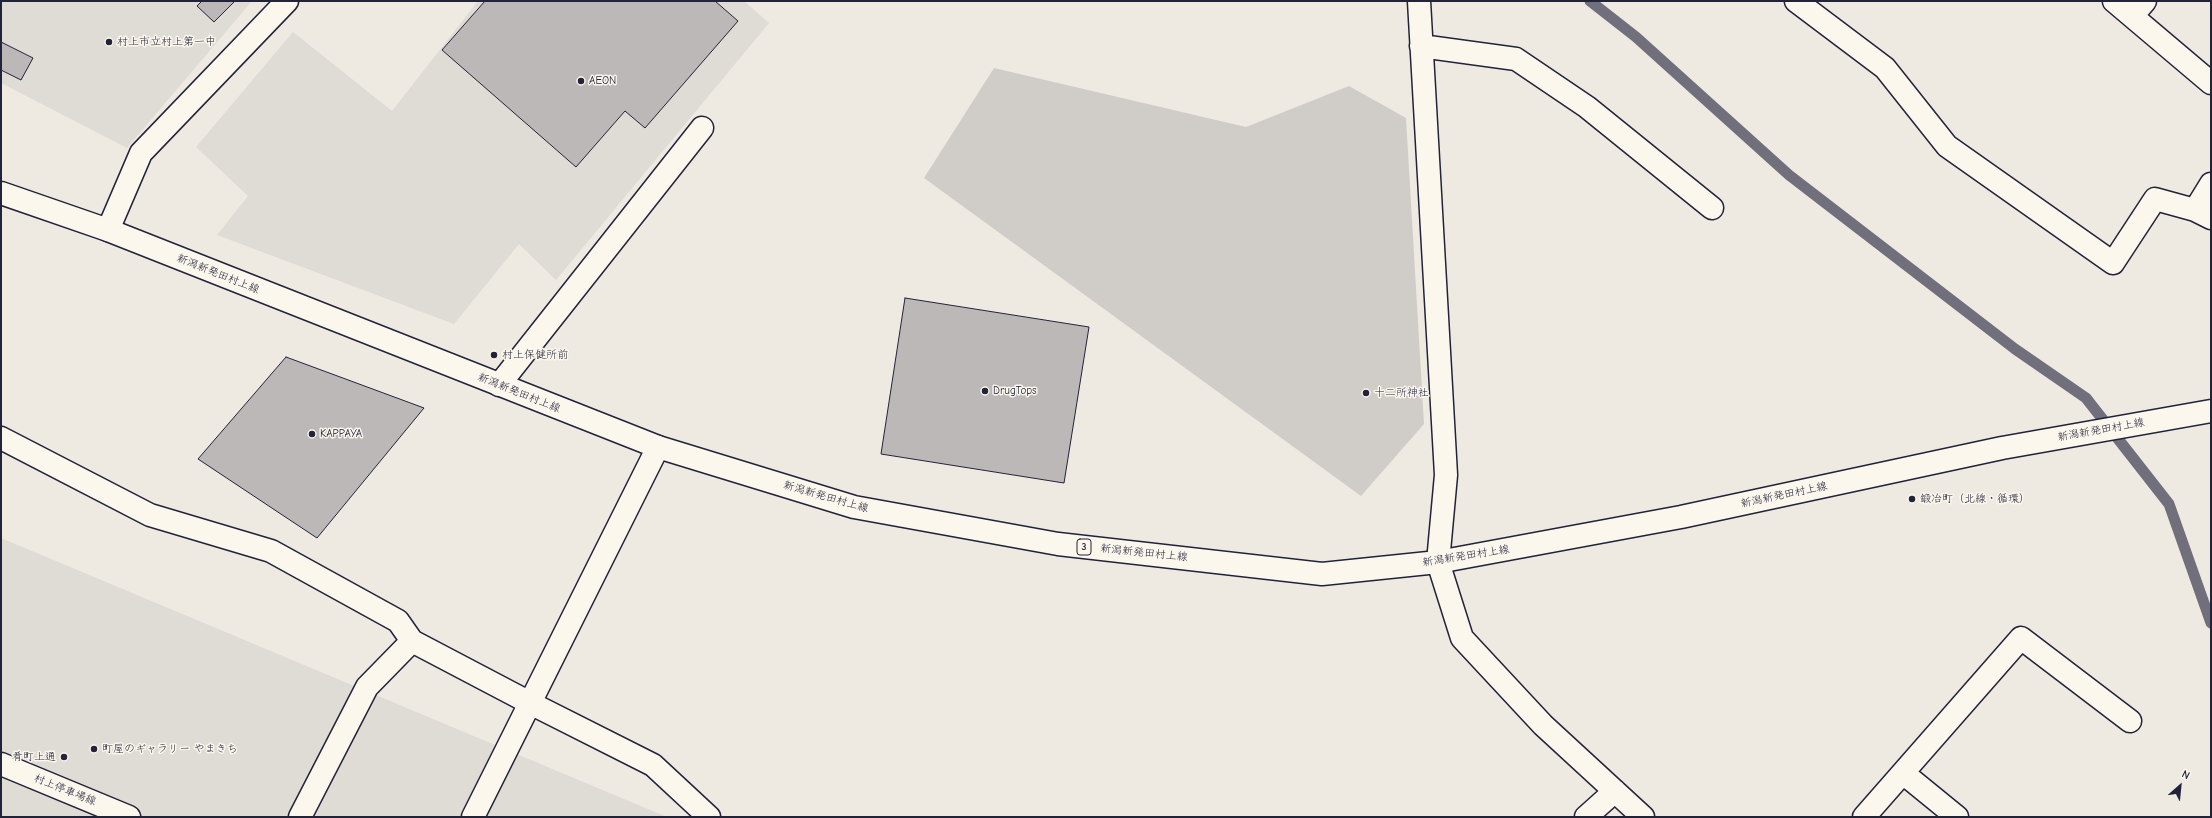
<!DOCTYPE html>
<html>
<head>
<meta charset="utf-8">
<style>
  body { margin:0 }
  #map { position:relative; width:2212px; height:818px; overflow:hidden; background:#eeeae2; font-family:"Comic Neue",sans-serif }
  canvas { display:block }
  .frame { position:absolute; inset:0; border:2px solid #22223b; pointer-events:none }
  .north { position:absolute; left:2160px; top:766px; width:40px; height:40px; -webkit-text-stroke:3px #fbf7ec; paint-order:stroke; rotate:27deg; font-size:11px; font-weight:700; line-height:16px; text-align:center; color:#22223b }
  .north::after { content:''; display:block; margin:auto; width:14px; height:18px; background:#22223b; clip-path:polygon(50% 0,100% 100%,50% 72%,0 100%) }
</style>
</head>
<body>
<div id="map">
<canvas width="2212" height="818"></canvas>
<div class="frame"></div>
<div class="north">N</div>
</div>
<script>
const ctx = document.querySelector('canvas').getContext('2d');
ctx.lineJoin = 'round';
function fill(path, color) {
  ctx.fillStyle = color;
  ctx.fill(path, 'evenodd');
}
function toPath(rows) {
  const path = new Path2D();
  for (const r of rows) {
    path.moveTo(r[0], r[1]);
    for (let i = 2; i < r.length; i += 2) path.lineTo(r[i], r[i + 1]);
  }
  return path;
}
function strokePath(path, color, width, dash) {
  ctx.strokeStyle = color;
  ctx.lineWidth = width;
  ctx.lineCap = dash ? 'butt' : 'round';
  ctx.setLineDash(dash || []);
  ctx.stroke(path);
}
function label(font, color, halo, rows, align = 'center') {
  ctx.font = font + ' "Comic Neue","Klee One",sans-serif';
  ctx.lineWidth = 3;
  ctx.setLineDash([]);
  ctx.textBaseline = 'middle';
  ctx.strokeStyle = halo;
  ctx.fillStyle = color;
  for (const [text, x, y, turn = 0] of rows) {
    ctx.save();
    ctx.translate(x, y);
    ctx.rotate((+turn || 0) * Math.PI / 180);
    ctx.textAlign = isNaN(turn) ? turn : align;
    if (halo) ctx.strokeText(text, 0, 0);
    ctx.fillText(text, 0, 0);
    ctx.restore();
  }
}
fill(toPath([
  [1,1,252,1,127,148,1,83],
  [478,1,744,1,769,23,556,280,519,244,454,324,217,235,248,196,196,147,293,32,392,111],
  [1,538,667,817,1,817]
]), '#dfdbd5');
fill(toPath([
  [994,68,1246,127,1349,86,1406,118,1424,424,1361,496,924,178]
]), '#d0cdc9');
strokePath(toPath([
  [1590,1,1636,37,1789,175,2015,349,2086,398,2169,504,2211,623]
]), '#716f7c', 11);
const building = toPath([
  [202,1,235,1,214,22,197,6,202,1],
  [485,1,715,1,738,21,645,128,625,111,576,167,442,50,485,1],
  [1,42,33,58,21,80,1,70,1,42],
  [905,298,1089,327,1064,483,881,454,905,298],
  [286,357,424,408,317,538,198,459,286,357]
]);
fill(building, '#bcb8b8');
strokePath(building, '#22223b', 1);
const street = toPath([
  [1419,1,1446,475,1438,562,1462,638,1543,725,1643,817],
  [1796,1,1885,68,1947,146,2113,263,2155,199,2195,210,2211,218],
  [2114,1,2211,83],
  [2132,16,2145,1],
  [1421,46,1516,59,1587,107,1712,208],
  [2195,210,2211,184],
  [108,230,141,153,287,1],
  [499,385,702,128],
  [1,438,150,515,271,551,398,621,412,641,530,703,653,765,709,817],
  [1903,773,1957,817],
  [300,817,367,687,412,641],
  [1586,817,1615,791],
  [1864,817,2021,638,2130,721]
]);
const secondary = toPath([
  [1,764,129,817],
  [473,817,658,447]
]);
const primary = toPath([
  [1,193,108,230,658,447,854,507,1058,544,1322,574,1438,562,1681,517,2002,448,2211,411]
]);
strokePath(street, '#22223b', 25);
strokePath(secondary, '#22223b', 25);
strokePath(primary, '#22223b', 25);
strokePath(street, '#fbf7ec', 22);
strokePath(secondary, '#fbf7ec', 22);
strokePath(primary, '#fbf7ec', 22);
for (const [x, y, r, color] of [
  [109,42,4,"#22223b"],
  [581,81,4,"#22223b"],
  [494,355,4,"#22223b"],
  [985,391,4,"#22223b"],
  [1366,393,4,"#22223b"],
  [312,434,4,"#22223b"],
  [1912,499,4,"#22223b"],
  [94,749,4,"#22223b"],
  [64,757,4,"#22223b"]
]) {
  const dot = new Path2D();
  dot.arc(x, y, r, 0, 2 * Math.PI);
  ctx.fillStyle = color;
  ctx.fill(dot);
  strokePath(dot, '#fbf7ec', 1.5);
}
for (const [x, y, w] of [
  [1084,547,14]
]) {
  const box = new Path2D();
  box.roundRect(x - w / 2, y - 8, w, 16, 3);
  ctx.fillStyle = '#fbf7ec';
  ctx.fill(box);
  strokePath(box, '#22223b', 1);
}
label('bold 10px', '#22223b', null, [
  ["3",1084,547]
]);
label('11px', '#22223b', '#fbf7ec', [
  ["村上市立村上第一中",117,42],
  ["AEON",589,81],
  ["村上保健所前",502,355],
  ["DrugTops",993,391],
  ["十二所神社",1374,393],
  ["KAPPAYA",320,434],
  ["鍛冶町（北線・循環）",1920,499],
  ["町屋のギャラリー やまきち",102,749],
  ["肴町上通",56,757,"right"]
], 'left');
label('11px', '#22223b', '#fbf7ec', [
  ["新潟新発田村上線",218,274,22],
  ["新潟新発田村上線",519,393,22],
  ["新潟新発田村上線",2101,430,-10],
  ["新潟新発田村上線",1784,495,-12],
  ["新潟新発田村上線",826,497,16],
  ["新潟新発田村上線",1144,553,6],
  ["新潟新発田村上線",1466,556,-9],
  ["村上停車場線",65,790,22]
]);
</script>
</body>
</html>
